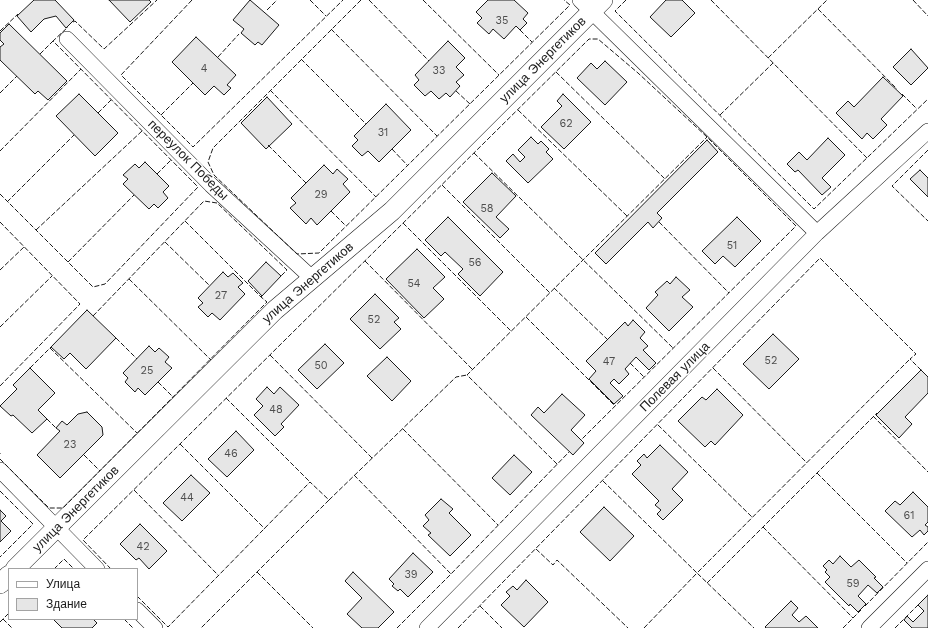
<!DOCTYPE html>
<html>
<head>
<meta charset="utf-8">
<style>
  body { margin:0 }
  #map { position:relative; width:928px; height:628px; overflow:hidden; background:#fff; font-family:"Work Sans",sans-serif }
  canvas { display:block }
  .legend { position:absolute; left:8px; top:568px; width:130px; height:52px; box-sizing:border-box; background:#fff; border:1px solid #a3a3a3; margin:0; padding:5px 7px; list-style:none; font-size:12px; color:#1a1a1a }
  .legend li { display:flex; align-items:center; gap:8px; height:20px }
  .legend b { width:20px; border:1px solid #a3a3a3 }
</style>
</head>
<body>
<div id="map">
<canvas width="928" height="628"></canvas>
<ul class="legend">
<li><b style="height:5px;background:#fff"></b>Улица</li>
<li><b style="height:11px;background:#e6e6e6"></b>Здание</li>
</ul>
</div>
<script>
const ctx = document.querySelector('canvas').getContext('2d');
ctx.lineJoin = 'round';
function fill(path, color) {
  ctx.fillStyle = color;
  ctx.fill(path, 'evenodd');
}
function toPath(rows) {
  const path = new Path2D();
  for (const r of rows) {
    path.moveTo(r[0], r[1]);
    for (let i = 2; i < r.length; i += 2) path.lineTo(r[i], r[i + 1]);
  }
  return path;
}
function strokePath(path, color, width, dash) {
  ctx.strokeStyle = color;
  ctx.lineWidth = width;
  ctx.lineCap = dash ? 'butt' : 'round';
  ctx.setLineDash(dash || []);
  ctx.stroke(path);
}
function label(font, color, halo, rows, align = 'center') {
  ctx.font = font + ' "Work Sans",sans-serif';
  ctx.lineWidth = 3;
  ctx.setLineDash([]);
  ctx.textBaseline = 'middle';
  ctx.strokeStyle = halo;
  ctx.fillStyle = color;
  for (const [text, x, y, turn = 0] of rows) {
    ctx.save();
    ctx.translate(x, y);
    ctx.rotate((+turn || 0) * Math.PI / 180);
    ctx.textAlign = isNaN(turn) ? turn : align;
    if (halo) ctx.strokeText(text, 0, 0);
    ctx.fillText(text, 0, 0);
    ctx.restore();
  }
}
const building = toPath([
  [34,0,55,0,74,20,66,28,56,16,44,19,31,32,17,16,34,0],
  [109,0,149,0,151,2,130,22,109,0],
  [250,0,279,25,262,45,258,42,255,45,241,33,244,29,233,20,250,0],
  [488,0,514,0,528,13,523,19,527,23,520,30,516,26,504,39,493,29,489,34,477,23,482,18,476,12,488,0],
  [666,0,682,0,695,13,671,37,650,17,666,0],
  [9,24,67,81,48,100,38,91,35,94,0,60,0,47,4,44,0,40,0,33,9,24],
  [196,37,236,75,227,85,231,88,224,95,214,86,205,95,172,62,196,37],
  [448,41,465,58,456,67,464,75,456,82,460,86,450,97,446,93,439,99,431,91,425,96,414,85,419,80,415,75,448,41],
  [911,49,928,68,911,85,893,67,911,49],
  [605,61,627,82,605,105,577,78,591,63,597,69,605,61],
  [883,77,903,96,881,119,887,125,873,139,867,133,862,139,836,113,848,101,854,107,883,77],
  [79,94,118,133,95,156,56,116,79,94],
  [563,94,591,122,564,149,541,127,562,106,557,101,563,94],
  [267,97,292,124,266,149,241,123,267,97],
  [386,104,411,130,379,162,368,151,362,156,352,146,358,140,354,136,386,104],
  [531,137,538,144,541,141,549,149,546,152,553,159,528,183,506,161,513,154,520,162,525,157,518,150,531,137],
  [828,138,845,155,822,178,831,187,822,195,798,170,795,172,787,164,799,152,807,160,828,138],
  [707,140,718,152,657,213,662,218,653,228,648,222,606,264,595,253,707,140],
  [145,162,169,186,163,192,168,198,158,208,154,204,149,209,123,184,128,179,123,175,135,164,139,168,145,162],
  [324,165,333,174,337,169,348,179,343,184,350,192,317,225,311,218,306,224,290,208,296,203,291,198,324,165],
  [920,170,928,178,928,197,910,179,920,170],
  [492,173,516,196,496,217,509,229,500,238,463,202,492,173],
  [448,217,503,272,480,296,458,274,463,269,445,252,441,256,425,240,448,217],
  [737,217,761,241,735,267,723,256,715,264,702,251,737,217],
  [417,249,445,277,433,288,444,299,424,318,386,279,417,249],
  [266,262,281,276,262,296,248,281,266,262],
  [223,272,228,277,233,273,243,283,238,287,245,294,220,320,212,313,208,317,198,307,203,303,198,298,223,272],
  [676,277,690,290,682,297,693,307,669,331,646,308,658,295,655,292,667,281,670,284,676,277],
  [375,294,399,318,394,322,401,329,380,349,350,319,375,294],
  [87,310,116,338,86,369,70,353,64,359,51,347,87,310],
  [633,320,645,332,640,338,648,346,643,350,656,363,649,370,636,357,625,369,629,374,619,384,614,379,610,383,623,396,614,404,589,379,596,371,586,361,625,322,628,326,633,320],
  [773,334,799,359,769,389,743,364,773,334],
  [325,344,344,363,317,389,298,370,325,344],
  [149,346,155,352,159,348,169,357,165,362,172,368,145,395,138,388,135,392,125,382,128,378,123,373,149,346],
  [387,357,411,381,392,401,367,376,387,357],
  [30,368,55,393,38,410,47,419,32,433,13,415,11,416,0,406,17,389,13,385,30,368],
  [921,370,928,377,928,393,905,417,912,424,899,438,876,415,921,370],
  [267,387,274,394,280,387,299,405,281,424,284,427,275,436,254,415,263,406,256,399,267,387],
  [717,389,743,415,715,445,711,441,705,447,678,421,702,397,706,400,717,389],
  [562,394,585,415,571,430,584,443,573,455,531,415,538,407,544,413,562,394],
  [87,412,102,427,103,435,60,478,37,455,60,431,56,428,62,421,67,425,78,414,87,412],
  [236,431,254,450,227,477,208,459,236,431],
  [660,445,688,472,672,489,683,500,663,520,657,514,661,510,655,505,659,501,632,474,641,465,637,461,644,454,647,458,660,445],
  [514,455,532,472,510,495,492,478,514,455],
  [191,475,210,493,182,521,163,503,191,475],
  [913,492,928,507,928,522,925,525,928,527,928,531,924,535,920,530,912,537,885,511,895,501,900,505,913,492],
  [441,499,453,509,449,513,471,535,450,556,428,535,431,533,423,526,429,520,425,515,441,499],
  [604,507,634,536,610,561,580,532,604,507],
  [0,510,6,516,1,521,11,531,0,542,0,510],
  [140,524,167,551,149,569,139,558,136,560,120,544,140,524],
  [413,553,433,572,408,597,400,589,398,591,392,586,394,584,389,579,413,553],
  [840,556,851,567,859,560,876,577,874,578,883,587,877,593,868,585,858,596,866,604,858,612,850,604,849,606,825,582,830,577,825,572,827,570,823,566,829,560,833,564,840,556],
  [353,572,394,612,378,628,362,628,347,614,362,598,345,581,353,572],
  [526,580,548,602,524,627,501,605,510,596,506,592,513,586,517,590,526,580],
  [928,595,928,628,912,628,904,620,907,616,913,622,924,611,918,605,928,595],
  [791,601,798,608,792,615,799,622,806,616,818,628,766,628,765,627,791,601],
  [53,619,93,619,97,623,92,628,62,628,53,619]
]);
fill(building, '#e6e6e6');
strokePath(building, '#1a1a1a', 1);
const minor = toPath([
  [580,0,817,233],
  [67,39,211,185,313,279],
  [0,470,97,569],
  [137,610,155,628],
  [427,628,817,233,928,131],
  [869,628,928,569]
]);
const tertiary = toPath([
  [15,569,275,310,392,211,603,0],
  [0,584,9,575]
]);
strokePath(minor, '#1a1a1a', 16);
strokePath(tertiary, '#1a1a1a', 20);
strokePath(minor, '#fff', 15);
strokePath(tertiary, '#fff', 19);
strokePath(toPath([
  [192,0,121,75,193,147,343,0],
  [310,0,326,16],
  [361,0,213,148,208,162,214,175,297,254,319,253,570,5,564,0],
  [369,0,429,61],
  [423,0,499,75],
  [626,0,615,11,814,209,928,99],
  [711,0,867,158],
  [913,0,928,16],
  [818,9,897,89],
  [267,10,277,0],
  [73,22,75,21,104,49,157,0],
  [331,29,437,136],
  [520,30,532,42],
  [0,31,18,14],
  [40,54,53,41],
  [218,57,239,34],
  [768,58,827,0],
  [301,59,366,124],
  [556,72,665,179],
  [270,90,376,197],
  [456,91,470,104],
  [0,93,17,76],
  [902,94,917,109],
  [518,110,627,216],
  [98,113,111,100],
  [161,115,193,83],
  [720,115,773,63],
  [268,145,306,183],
  [392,149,408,166],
  [928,150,892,186,928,221],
  [0,151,81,69],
  [474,153,673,348],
  [157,174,171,160],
  [442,185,550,293],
  [0,194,93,287,105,284,198,187,53,41,68,27],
  [7,202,74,135],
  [331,211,346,226],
  [185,221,261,297],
  [0,222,80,304,0,386],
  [659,222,729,293],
  [403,223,511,331],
  [36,230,142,131],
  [165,242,210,286],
  [365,261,473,370],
  [68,262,134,195],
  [0,270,24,247],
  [129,279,211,360],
  [554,288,608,340],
  [93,316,204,201,217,203,287,270,281,276],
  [526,317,615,406],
  [0,327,52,276],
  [116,338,137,359],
  [50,348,137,433],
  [270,355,372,458],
  [630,363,644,377],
  [30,368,51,347],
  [713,368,807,463],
  [158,382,173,397],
  [226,398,310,482],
  [873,416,928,472],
  [47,419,56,428],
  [658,425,752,517],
  [403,429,498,525],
  [180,444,265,529],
  [0,453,0,454],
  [84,455,100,471],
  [0,459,49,508,63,508,267,302,261,297,262,296],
  [557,464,467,375,707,137],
  [817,473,907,563],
  [354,475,451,574],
  [603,481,697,573,910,359],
  [134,490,219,576],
  [0,491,33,524,0,557],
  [329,500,456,377,467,375],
  [763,527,853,618],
  [536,549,553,565,557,560,628,628],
  [54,569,64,559,74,569],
  [111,569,83,540,589,39,598,39,638,73,707,137,796,226,581,440],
  [257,572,313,628],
  [707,583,877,413],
  [137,596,168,627,310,482,329,500,201,628],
  [480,606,502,628],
  [865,606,928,542],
  [3,619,12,628],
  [124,619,133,628],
  [0,622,9,613],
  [397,628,451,574,569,452],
  [458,628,820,258,916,354,910,359,921,370],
  [644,628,697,573,754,628],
  [843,628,861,610],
  [895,628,919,604]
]), '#1a1a1a', 1, [5, 2]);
label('11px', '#4d4d4d', null, [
  ["35",502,21],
  ["4",204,69],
  ["33",439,71],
  ["62",566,124],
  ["31",383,133],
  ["29",321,195],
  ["58",487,209],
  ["51",732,246],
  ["56",475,263],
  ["54",414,284],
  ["27",221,296],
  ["52",374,320],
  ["52",771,361],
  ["47",609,362],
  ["50",321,366],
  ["25",147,371],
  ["48",276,410],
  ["23",70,445],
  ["46",231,454],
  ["44",187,498],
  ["61",909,516],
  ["42",143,547],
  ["39",411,575],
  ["59",853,584]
]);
label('13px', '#1a1a1a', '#fff', [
  ["улица Энергетиков",543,60,-45],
  ["переулок Победы",188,160,45],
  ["улица Энергетиков",308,283,-41],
  ["Полевая улица",675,377,-45],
  ["улица Энергетиков",76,509,-45]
]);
</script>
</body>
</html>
